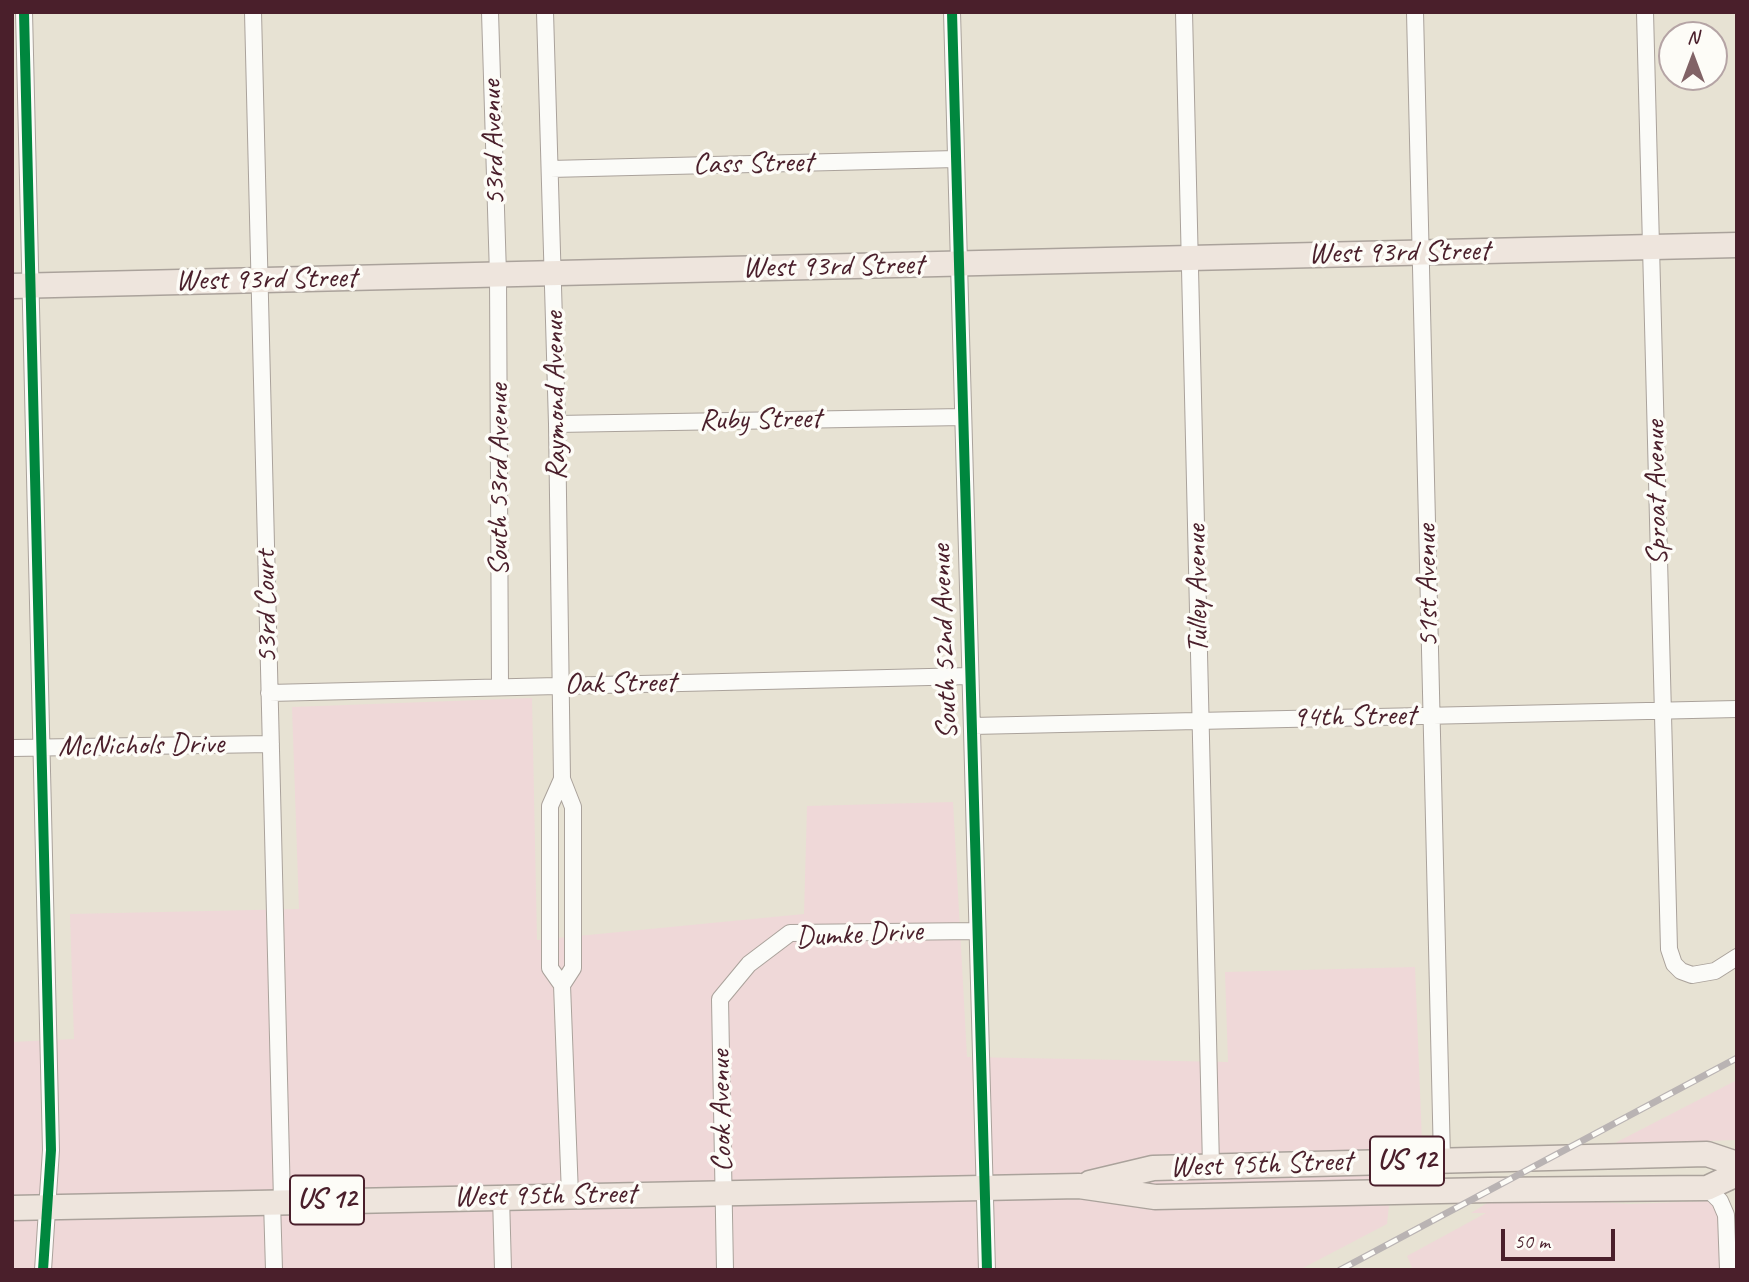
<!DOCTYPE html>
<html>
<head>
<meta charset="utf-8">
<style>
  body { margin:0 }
  #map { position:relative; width:1749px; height:1282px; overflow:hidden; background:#e7e2d3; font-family:Caveat,sans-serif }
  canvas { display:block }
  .frame { position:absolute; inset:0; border:14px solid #4a1f2b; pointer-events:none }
  .north { position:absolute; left:1658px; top:21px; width:70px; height:70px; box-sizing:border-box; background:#fdfcf7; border:2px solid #b5a4a5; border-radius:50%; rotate:0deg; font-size:19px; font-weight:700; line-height:28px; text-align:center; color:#4a1f2b }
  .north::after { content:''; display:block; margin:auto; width:24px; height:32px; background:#816366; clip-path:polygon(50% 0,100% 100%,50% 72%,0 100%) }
  .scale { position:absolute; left:1501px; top:1229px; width:114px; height:32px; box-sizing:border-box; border:4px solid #4a1f2b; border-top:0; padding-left:9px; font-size:21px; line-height:24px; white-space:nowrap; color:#4a1f2b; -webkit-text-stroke:5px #fdfcf7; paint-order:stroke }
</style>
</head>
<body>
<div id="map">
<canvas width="1749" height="1282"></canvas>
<div class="frame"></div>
<div class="north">N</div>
<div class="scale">50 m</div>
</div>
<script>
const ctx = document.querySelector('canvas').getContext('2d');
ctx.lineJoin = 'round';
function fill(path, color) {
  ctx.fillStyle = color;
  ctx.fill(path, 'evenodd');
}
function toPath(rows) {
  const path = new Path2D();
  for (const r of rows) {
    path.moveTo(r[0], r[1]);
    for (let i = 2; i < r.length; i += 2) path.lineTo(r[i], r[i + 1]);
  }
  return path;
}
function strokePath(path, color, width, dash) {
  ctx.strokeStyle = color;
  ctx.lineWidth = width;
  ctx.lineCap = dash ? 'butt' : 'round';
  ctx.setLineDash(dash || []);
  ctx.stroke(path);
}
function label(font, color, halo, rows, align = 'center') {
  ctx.font = font + ' Caveat,sans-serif';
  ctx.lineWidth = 7;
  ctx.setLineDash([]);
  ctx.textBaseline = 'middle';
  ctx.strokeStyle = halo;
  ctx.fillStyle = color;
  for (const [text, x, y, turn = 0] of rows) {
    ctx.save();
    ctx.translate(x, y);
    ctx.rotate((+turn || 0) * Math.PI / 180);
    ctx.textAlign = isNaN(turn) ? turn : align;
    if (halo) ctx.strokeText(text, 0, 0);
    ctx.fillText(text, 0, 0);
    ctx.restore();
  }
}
fill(toPath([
  [532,698,537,940,804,914,807,806,953,802,967,1057,1228,1062,1225,972,1415,967,1422,1142,1385,1143,1389,1205,1387,1224,1299,1270,12,1270,12,1042,74,1039,70,914,299,909,292,707],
  [1737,1080,1737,1140,1613,1144],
  [1560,1199,1629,1204,1707,1201,1718,1209,1721,1266,1718,1270,1413,1270,1407,1256,1486,1213,1471,1213,1492,1200]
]), '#efd8d8');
const minor = toPath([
  [24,12,51,1150,43,1270],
  [253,12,282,1201],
  [490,12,498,275,500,686],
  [545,12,557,424,562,779,573,807,573,968,562,985,570,1195],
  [952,12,987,1270],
  [1184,12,1211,1166],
  [1415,12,1442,1160],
  [1645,12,1669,949,1674,964,1681,971,1692,975,1715,971,1737,957],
  [550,169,956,159],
  [557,424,963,417],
  [269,693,970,676],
  [972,726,1737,709],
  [12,748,271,744],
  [562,779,550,806,550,968,562,985],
  [1707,1188,1720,1201,1726,1215,1728,1270],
  [501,1196,503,1270],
  [272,1201,274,1270],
  [725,1270,720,999,749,964,790,933,977,931]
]);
const primary = toPath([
  [12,286,1737,245],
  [1090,1183,1153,1168,1707,1154,1737,1164],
  [12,1208,1079,1186,1155,1197,1489,1190,1707,1188,1737,1174]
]);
strokePath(minor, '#aaa29b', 18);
strokePath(primary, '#aaa29b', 27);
strokePath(minor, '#fbfbf8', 16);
strokePath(primary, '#eee5dd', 24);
const rail = toPath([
  [1340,1270,1737,1058]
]);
strokePath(rail, '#b9b3b3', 7);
strokePath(rail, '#fdfcf7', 4.5, [13]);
strokePath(toPath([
  [24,12,51,1150,43,1270],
  [952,12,987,1270]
]), '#00873e', 10);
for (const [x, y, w] of [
  [1407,1161,74],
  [327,1200,74]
]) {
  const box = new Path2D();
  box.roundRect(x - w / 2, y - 24.5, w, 49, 5);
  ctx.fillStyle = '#fdfcf7';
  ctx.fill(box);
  strokePath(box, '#4a1f2b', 2);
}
label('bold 28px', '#4a1f2b', null, [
  ["US 12",1407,1161],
  ["US 12",327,1200]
]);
label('30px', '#4a1f2b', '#fdfcf7', [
  ["53rd Avenue",494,143,-92],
  ["Cass Street",753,164,-1],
  ["West 93rd Street",1399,253,-1],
  ["West 93rd Street",833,267,-1],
  ["West 93rd Street",266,280,-1],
  ["Raymond Avenue",556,396,-91],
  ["Ruby Street",760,420,-1],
  ["South 53rd Avenue",499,480,-90],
  ["Sproat Avenue",1657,493,-91],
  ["51st Avenue",1428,586,-91],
  ["Tulley Avenue",1198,589,-91],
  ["53rd Court",267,607,-91],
  ["South 52nd Avenue",945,642,-92],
  ["Oak Street",620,684,-1],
  ["94th Street",1354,717,-1],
  ["McNichols Drive",141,746,-1],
  ["Dumke Drive",859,935,-3],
  ["Cook Avenue",722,1111,-91],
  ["West 95th Street",1261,1165,-2],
  ["West 95th Street",545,1196,-1]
]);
</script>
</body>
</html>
